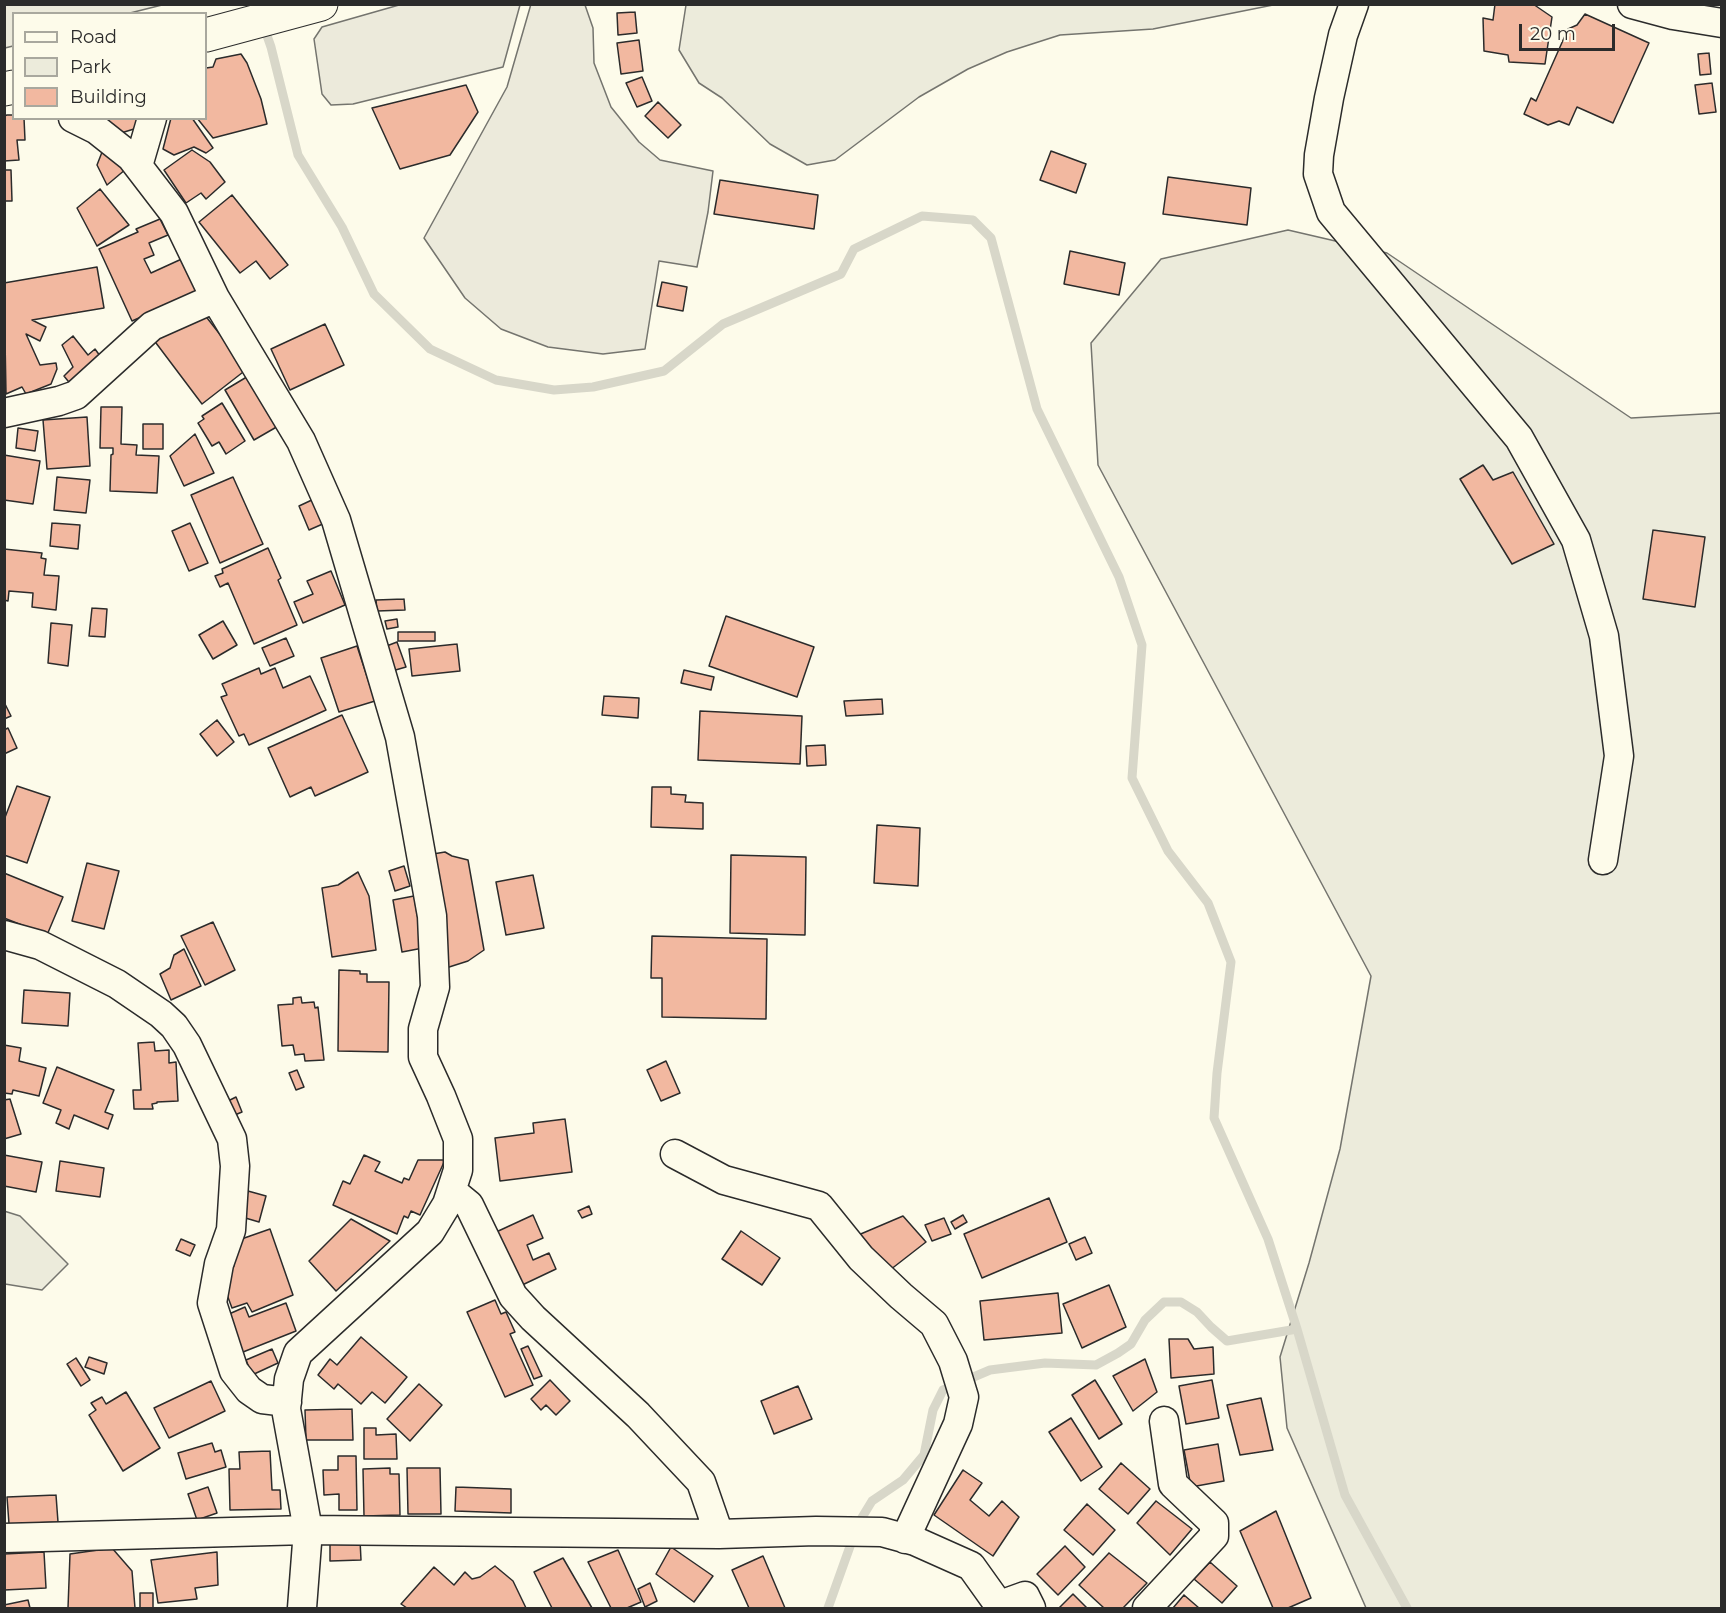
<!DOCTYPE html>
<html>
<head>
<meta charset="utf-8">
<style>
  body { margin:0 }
  #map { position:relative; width:1726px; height:1613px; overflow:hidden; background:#fdfbea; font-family:Montserrat,sans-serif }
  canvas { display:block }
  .frame { position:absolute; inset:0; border:6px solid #2b2b2b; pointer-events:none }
  .legend { position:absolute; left:12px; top:12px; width:195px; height:108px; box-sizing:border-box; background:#fdfbea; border:2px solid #a9a89e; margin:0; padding:8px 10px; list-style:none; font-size:18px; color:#2b2b2b }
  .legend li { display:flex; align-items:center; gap:12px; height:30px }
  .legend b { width:30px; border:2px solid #a9a89e }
  .scale { position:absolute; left:1519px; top:24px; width:96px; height:27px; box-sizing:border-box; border:3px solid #2b2b2b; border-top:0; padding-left:8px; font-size:18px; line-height:21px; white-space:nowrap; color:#2b2b2b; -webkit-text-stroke:4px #fdfbea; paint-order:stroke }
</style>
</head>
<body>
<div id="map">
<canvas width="1726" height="1613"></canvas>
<div class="frame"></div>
<ul class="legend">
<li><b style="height:8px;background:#fdfbea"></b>Road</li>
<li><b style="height:16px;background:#ecebdb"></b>Park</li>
<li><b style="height:16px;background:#f2b8a0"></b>Building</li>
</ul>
<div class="scale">20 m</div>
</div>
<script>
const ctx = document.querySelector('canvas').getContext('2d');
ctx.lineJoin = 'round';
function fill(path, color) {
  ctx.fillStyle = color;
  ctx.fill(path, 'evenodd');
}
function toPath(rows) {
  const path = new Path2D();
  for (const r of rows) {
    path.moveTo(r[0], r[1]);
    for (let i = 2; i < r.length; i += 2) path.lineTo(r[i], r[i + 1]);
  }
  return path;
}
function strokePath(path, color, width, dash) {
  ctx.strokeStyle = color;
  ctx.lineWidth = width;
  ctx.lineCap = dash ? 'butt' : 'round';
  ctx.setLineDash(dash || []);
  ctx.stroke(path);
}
const green = toPath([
  [686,5,686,4,1273,5,1153,29,1060,35,1007,52,968,69,919,97,835,160,807,165,770,144,722,98,699,83,679,50,686,5],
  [1288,230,1387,253,1631,418,1721,413,1721,1608,1366,1608,1287,1428,1280,1357,1309,1263,1340,1149,1371,976,1098,465,1091,343,1161,259,1288,230],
  [4,1211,20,1216,68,1264,42,1290,5,1284,4,1211]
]);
fill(green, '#ecebdb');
strokePath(green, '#74746e', 1.5);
const parking = toPath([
  [5,4,162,4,162,5,130,13,14,14,13,46,5,48,5,4],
  [531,4,585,5,593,28,594,63,611,107,639,142,660,160,713,171,708,212,697,267,659,261,645,349,603,354,548,347,501,329,465,298,424,238,507,87,531,4],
  [399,5,520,5,503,67,353,104,331,105,322,94,314,39,322,27,399,5]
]);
fill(parking, '#eceadb');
strokePath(parking, '#74746e', 1.5);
strokePath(toPath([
  [264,27,271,47,298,155,342,227,374,294,430,349,496,380,554,390,593,387,664,371,723,324,841,274,854,249,922,216,973,220,991,238,1037,409,1119,577,1142,645,1132,778,1168,851,1208,903,1231,962,1217,1073,1214,1118,1268,1239,1297,1329,1345,1495,1407,1608],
  [828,1608,858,1524,872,1501,903,1480,924,1455,933,1410,943,1390,990,1370,1045,1363,1096,1365,1118,1353,1131,1344,1145,1320,1164,1302,1181,1302,1197,1312,1211,1327,1227,1341,1297,1329]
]), '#d8d7c9', 9);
const building = toPath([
  [1495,4,1533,4,1552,17,1545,64,1509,62,1508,55,1484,51,1483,18,1493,20,1495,4],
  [635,12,637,33,618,35,617,13,635,12],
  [1585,14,1649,43,1613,123,1577,107,1569,125,1559,121,1548,125,1524,114,1531,98,1536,101,1568,29,1577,25,1585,14],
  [639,40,643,71,621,74,617,43,639,40],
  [1709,53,1711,74,1700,75,1698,54,1709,53],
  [241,54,247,63,261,99,267,124,213,138,197,118,206,118,206,68,213,67,216,59,241,54],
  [642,77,652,101,637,107,626,83,642,77],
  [1712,83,1716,112,1699,114,1695,85,1712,83],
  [466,85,478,112,450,155,400,169,372,108,466,85],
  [658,102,681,125,668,138,645,116,658,102],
  [7,115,14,115,14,118,24,118,25,140,17,140,19,160,4,161,4,116,7,115],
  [98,118,138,118,134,129,121,133,98,118],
  [171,118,192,118,213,148,206,153,194,147,174,155,163,149,171,118],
  [104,147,126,169,107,185,97,165,104,147],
  [192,150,210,162,225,182,206,199,201,193,186,203,164,170,192,150],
  [1051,151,1086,164,1076,193,1040,180,1051,151],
  [4,170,11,170,12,201,4,201,4,170],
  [1168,177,1251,188,1247,225,1163,214,1168,177],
  [720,180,818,195,814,229,714,214,720,180],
  [100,189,129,225,97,246,77,208,100,189],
  [232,195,288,265,270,279,256,261,240,273,199,222,232,195],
  [160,219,168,235,149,243,154,255,144,259,151,273,186,257,201,291,132,321,99,249,138,232,136,229,160,219],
  [1070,251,1125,263,1119,295,1064,284,1070,251],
  [97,267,104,308,32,320,46,327,40,341,26,334,40,365,56,363,57,369,51,384,26,394,22,387,6,394,4,283,97,267],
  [662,282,687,287,683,311,657,306,662,282],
  [204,314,247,369,202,404,153,339,204,314],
  [325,324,344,365,290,390,271,349,325,324],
  [73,336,88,355,95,349,103,360,72,386,64,376,73,367,62,345,73,336],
  [250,375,280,425,254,440,225,390,250,375],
  [222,403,245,441,226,454,219,442,212,446,198,423,204,419,202,416,222,403],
  [101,407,122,407,121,444,137,445,136,455,159,456,157,493,110,491,111,455,113,454,113,448,100,448,101,407],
  [87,417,90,466,47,469,43,420,87,417],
  [143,424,163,424,163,449,143,449,143,424],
  [18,428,38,431,35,451,16,448,18,428],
  [195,434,214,473,184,486,170,456,195,434],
  [4,455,40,461,33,504,4,500,4,455],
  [1483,465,1493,480,1513,472,1554,544,1512,564,1460,479,1483,465],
  [57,477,90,480,86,513,54,510,57,477],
  [233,477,263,544,220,563,191,495,233,477],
  [314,499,325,523,309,530,299,506,314,499],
  [52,523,80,525,78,549,50,546,52,523],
  [190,523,208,563,189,571,172,531,190,523],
  [1653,530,1705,537,1695,607,1643,599,1653,530],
  [268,548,281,578,278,580,297,625,254,644,228,583,220,587,215,576,223,573,222,569,268,548],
  [4,549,42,553,41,558,46,559,44,575,59,576,56,610,32,607,33,593,9,591,8,601,4,600,4,549],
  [331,571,345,605,303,623,294,602,313,594,307,581,331,571],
  [404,599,405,610,377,611,376,600,404,599],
  [92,608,107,609,105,637,89,636,92,608],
  [726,616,814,647,797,697,709,666,726,616],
  [397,619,398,627,387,629,385,621,397,619],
  [223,621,237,645,213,659,199,635,223,621],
  [51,623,72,625,68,666,48,663,51,623],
  [398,632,435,632,435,641,398,641,398,632],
  [286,638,294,656,270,666,262,648,286,638],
  [397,642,406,667,392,671,384,647,397,642],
  [457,644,460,671,412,676,409,649,457,644],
  [357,646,375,701,339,712,321,658,357,646],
  [259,668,261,674,275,668,283,688,310,676,326,710,249,745,244,734,239,736,221,697,227,695,222,684,259,668],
  [684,670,714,677,711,690,681,683,684,670],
  [604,696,639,698,638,718,602,715,604,696],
  [882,699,883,714,846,716,844,701,882,699],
  [4,702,11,716,4,719,4,702],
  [700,711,802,716,800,764,698,760,700,711],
  [342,715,368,772,315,796,311,787,290,797,268,748,342,715],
  [217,720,234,742,217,756,200,734,217,720],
  [8,728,17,748,4,754,4,730,8,728],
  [825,745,826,765,807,766,806,746,825,745],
  [17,786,50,797,27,863,4,855,4,820,17,786],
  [652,787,671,787,671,794,686,795,685,802,703,803,703,829,651,827,652,787],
  [877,825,920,828,918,886,874,883,877,825],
  [445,852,452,856,468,860,484,950,468,961,446,968,433,854,445,852],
  [731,855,806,857,805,935,730,933,731,855],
  [87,863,119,871,104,929,72,921,87,863],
  [404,866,410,886,395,891,389,871,404,866],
  [358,872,369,896,376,950,332,957,322,888,338,885,358,872],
  [4,873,63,897,47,935,4,918,4,873],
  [533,875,544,928,506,935,496,882,533,875],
  [414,896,423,948,402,952,393,900,414,896],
  [213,922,235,970,205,985,181,936,213,922],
  [652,936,767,939,766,1019,662,1017,662,978,651,978,652,936],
  [184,949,201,986,171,1000,160,974,170,968,174,955,184,949],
  [339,970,360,971,360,974,367,974,367,982,389,982,388,1052,338,1051,339,970],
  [24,990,70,993,68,1026,22,1023,24,990],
  [301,997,302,1003,314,1002,315,1008,318,1007,324,1060,305,1061,304,1054,295,1055,293,1045,282,1046,278,1005,293,1004,293,998,301,997],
  [154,1042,155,1051,169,1050,169,1063,176,1062,178,1101,157,1102,157,1103,152,1104,153,1109,134,1109,133,1090,141,1090,138,1043,154,1042],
  [4,1045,21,1048,19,1061,46,1068,39,1096,13,1090,12,1094,4,1093,4,1045],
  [666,1061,680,1093,661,1101,647,1070,666,1061],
  [57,1067,114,1090,105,1112,113,1115,108,1129,74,1115,69,1129,56,1123,61,1110,43,1103,57,1067],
  [297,1070,304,1087,296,1090,289,1073,297,1070],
  [236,1097,242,1112,230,1117,224,1103,236,1097],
  [10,1099,21,1134,4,1139,4,1100,10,1099],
  [565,1119,572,1172,500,1181,495,1138,534,1133,533,1123,565,1119],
  [4,1155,42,1162,36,1192,4,1186,4,1155],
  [364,1155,380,1162,375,1171,402,1183,404,1178,409,1180,418,1160,445,1160,420,1215,411,1211,408,1218,404,1216,397,1234,333,1205,343,1181,350,1184,364,1155],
  [60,1161,104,1168,100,1197,56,1191,60,1161],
  [248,1191,266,1196,259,1222,242,1217,248,1191],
  [1049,1198,1067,1242,982,1278,964,1234,1049,1198],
  [589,1206,592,1214,582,1218,578,1211,589,1206],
  [533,1215,543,1238,527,1245,533,1260,549,1253,556,1269,518,1287,494,1233,533,1215],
  [963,1215,967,1222,955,1229,951,1222,963,1215],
  [903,1216,926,1242,890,1270,856,1236,903,1216],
  [944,1218,951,1234,932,1241,925,1225,944,1218],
  [351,1219,390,1241,336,1291,309,1261,351,1219],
  [270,1229,293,1295,252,1312,247,1303,232,1308,226,1292,230,1284,227,1271,234,1266,230,1243,270,1229],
  [741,1231,780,1258,762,1285,722,1259,741,1231],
  [1085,1237,1092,1253,1076,1260,1069,1244,1085,1237],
  [181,1239,195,1245,190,1256,176,1250,181,1239],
  [1109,1285,1126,1327,1082,1348,1063,1304,1109,1285],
  [1058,1293,1062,1333,984,1340,980,1301,1058,1293],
  [495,1300,501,1314,506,1312,515,1332,510,1334,533,1385,505,1397,467,1312,495,1300],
  [286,1303,296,1331,238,1354,229,1314,245,1307,249,1317,286,1303],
  [361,1337,407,1377,385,1403,372,1392,361,1404,338,1384,334,1389,318,1375,330,1359,337,1365,361,1337],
  [1169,1339,1188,1339,1194,1349,1213,1347,1214,1374,1171,1378,1169,1339],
  [528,1346,542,1376,534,1379,521,1349,528,1346],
  [272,1349,278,1363,252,1375,246,1360,272,1349],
  [89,1357,107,1363,104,1374,85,1367,89,1357],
  [76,1358,90,1380,81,1386,67,1364,76,1358],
  [1145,1359,1157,1392,1133,1411,1113,1376,1145,1359],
  [550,1380,570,1401,556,1415,546,1405,541,1410,531,1399,550,1380],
  [1095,1380,1122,1424,1099,1439,1072,1395,1095,1380],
  [1212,1380,1219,1418,1186,1424,1179,1386,1212,1380],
  [211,1381,225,1411,169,1438,154,1408,211,1381],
  [419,1384,442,1405,410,1441,387,1419,419,1384],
  [798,1386,812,1419,774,1434,761,1401,798,1386],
  [126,1392,160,1448,123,1471,89,1415,96,1410,91,1403,102,1397,106,1404,126,1392],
  [1261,1398,1273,1450,1240,1455,1227,1405,1261,1398],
  [352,1409,353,1440,306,1440,305,1410,352,1409],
  [1071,1418,1102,1467,1081,1481,1049,1432,1071,1418],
  [364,1428,376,1428,376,1435,396,1434,397,1459,364,1459,364,1428],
  [212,1443,215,1452,221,1450,226,1467,186,1479,178,1453,212,1443],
  [1218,1444,1224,1481,1191,1487,1184,1450,1218,1444],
  [270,1451,272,1490,280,1490,281,1509,230,1510,229,1469,240,1469,239,1452,270,1451],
  [338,1456,356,1456,357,1510,339,1510,339,1494,324,1495,323,1470,338,1470,338,1456],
  [1121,1463,1150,1489,1128,1514,1099,1489,1121,1463],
  [390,1468,390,1474,399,1474,400,1515,364,1516,363,1469,390,1468],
  [407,1468,440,1468,441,1514,408,1514,407,1468],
  [963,1470,982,1483,970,1500,989,1516,1002,1501,1019,1517,993,1556,934,1515,963,1470],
  [208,1487,217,1513,197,1520,188,1494,208,1487],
  [456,1487,511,1489,511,1513,455,1511,456,1487],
  [56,1495,58,1522,9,1524,7,1497,56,1495],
  [1156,1501,1192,1529,1170,1555,1137,1523,1156,1501],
  [1087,1504,1115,1530,1093,1555,1064,1530,1087,1504],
  [1276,1511,1311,1598,1288,1608,1273,1608,1240,1531,1276,1511],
  [360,1540,361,1560,330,1561,330,1541,360,1540],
  [1065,1546,1085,1567,1058,1595,1037,1574,1065,1546],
  [671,1547,713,1576,694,1602,656,1574,671,1547],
  [112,1548,132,1571,135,1608,68,1608,70,1554,112,1548],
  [618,1550,641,1602,627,1608,611,1608,588,1562,618,1550],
  [44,1552,46,1588,4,1590,4,1554,44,1552],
  [217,1552,218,1585,195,1588,197,1599,158,1603,151,1560,217,1552],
  [1109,1553,1147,1583,1123,1608,1104,1608,1079,1585,1109,1553],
  [763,1556,785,1608,749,1608,732,1570,763,1556],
  [563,1558,592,1608,552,1608,534,1572,563,1558],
  [1210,1562,1237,1586,1222,1603,1194,1579,1210,1562],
  [495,1566,513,1581,526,1608,407,1608,401,1604,434,1567,454,1585,465,1572,472,1579,480,1577,495,1566],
  [650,1583,657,1601,645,1607,638,1589,650,1583],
  [140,1593,153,1593,153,1608,140,1608,140,1593],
  [1073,1594,1087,1608,1059,1608,1073,1594],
  [1184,1595,1199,1608,1173,1608,1184,1595],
  [28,1600,30,1608,4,1608,4,1605,28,1600]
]);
fill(building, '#f2b8a0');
strokePath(building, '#2b2b2b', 1.5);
const minor = toPath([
  [1354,4,1343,35,1329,98,1319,155,1318,174,1331,212,1519,438,1576,540,1604,636,1619,756,1603,860],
  [1632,4,1673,15,1722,23],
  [73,118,97,130,131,157,174,213,215,298,301,441,336,520,400,737,432,916,435,987,423,1029,423,1057,441,1096,458,1139,458,1170,447,1204,430,1232,298,1353,289,1379,286,1409,308,1530,302,1608],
  [138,166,152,118],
  [4,413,59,401,76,395,152,326,215,298],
  [4,935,40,945,117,984,161,1014,174,1026,187,1045,232,1139,235,1166,231,1230,219,1264,212,1303,234,1371,249,1390,262,1399,287,1402],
  [675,1154,724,1180,819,1206,861,1258,901,1296,934,1324,953,1361,964,1397,958,1424,905,1539],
  [452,1191,469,1205,513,1296,533,1318,638,1415,701,1482,719,1534],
  [4,1538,308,1530,719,1534,816,1531,882,1532,915,1541,971,1566,1001,1608],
  [1000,1605,1025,1596,1031,1608],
  [1147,1608,1214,1536,1214,1523,1173,1484,1164,1421]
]);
const trunk = toPath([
  [206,35,321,4],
  [4,89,14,87]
]);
strokePath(minor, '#2b2b2b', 31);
strokePath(trunk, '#2b2b2b', 35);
strokePath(minor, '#fdfbea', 28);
strokePath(trunk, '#fdfbea', 33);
</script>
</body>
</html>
